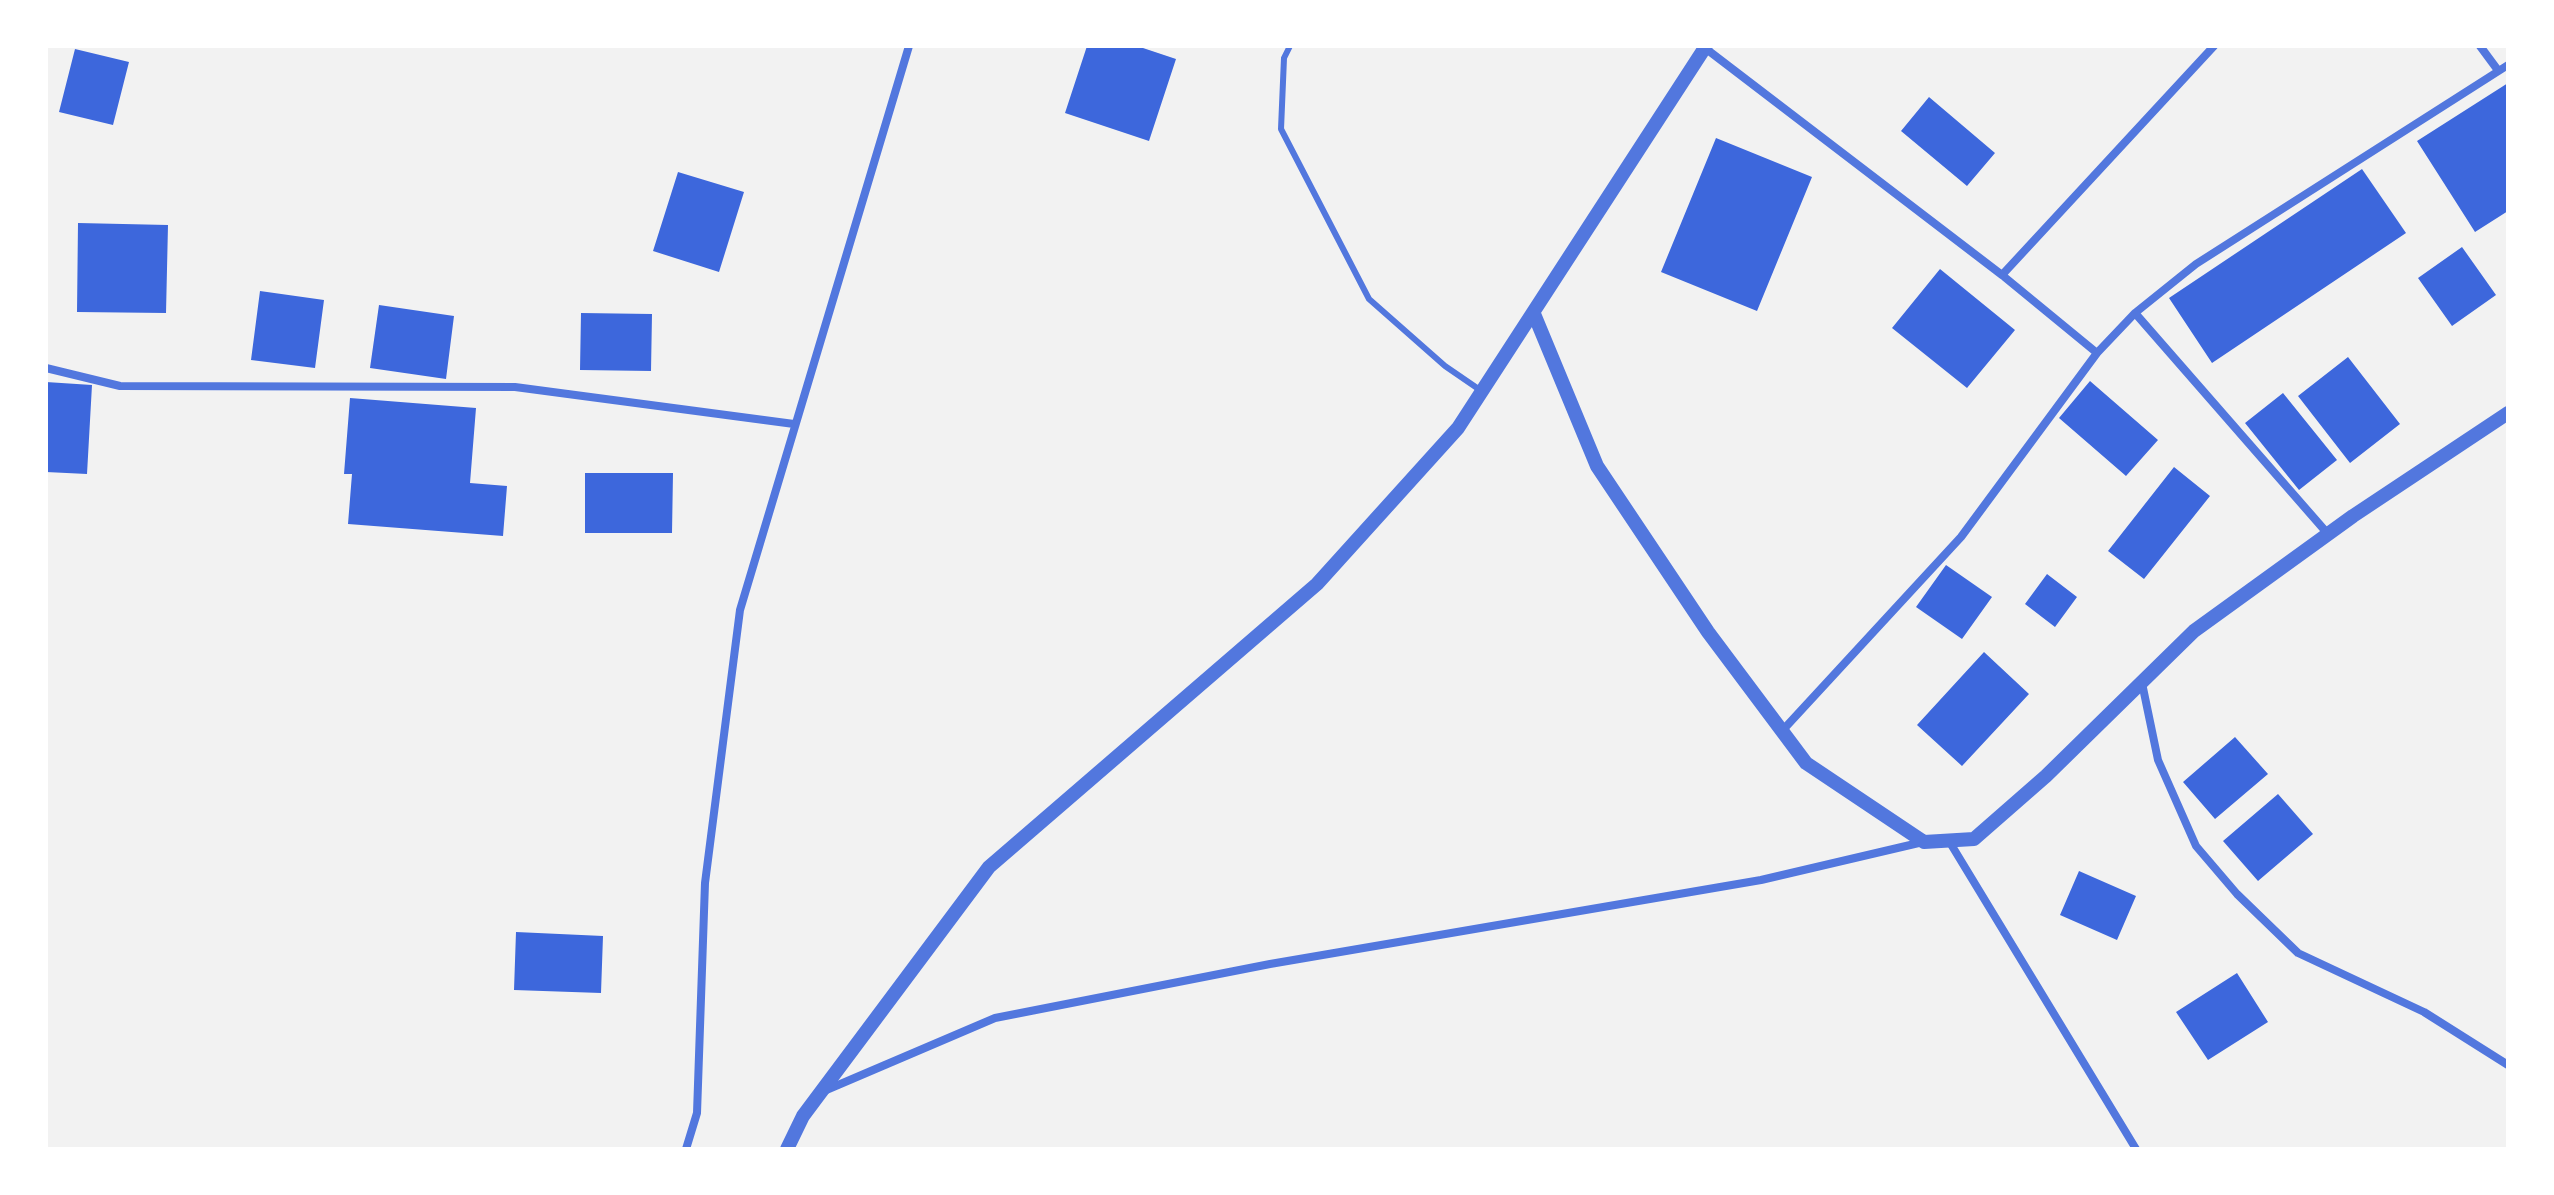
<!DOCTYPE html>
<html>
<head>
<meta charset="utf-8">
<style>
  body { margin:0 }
  #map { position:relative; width:2554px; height:1195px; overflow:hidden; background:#f2f2f2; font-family:Lato,sans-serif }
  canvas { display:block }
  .frame { position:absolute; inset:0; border:48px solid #fff; pointer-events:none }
</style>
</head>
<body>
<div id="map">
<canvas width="2554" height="1195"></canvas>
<div class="frame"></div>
</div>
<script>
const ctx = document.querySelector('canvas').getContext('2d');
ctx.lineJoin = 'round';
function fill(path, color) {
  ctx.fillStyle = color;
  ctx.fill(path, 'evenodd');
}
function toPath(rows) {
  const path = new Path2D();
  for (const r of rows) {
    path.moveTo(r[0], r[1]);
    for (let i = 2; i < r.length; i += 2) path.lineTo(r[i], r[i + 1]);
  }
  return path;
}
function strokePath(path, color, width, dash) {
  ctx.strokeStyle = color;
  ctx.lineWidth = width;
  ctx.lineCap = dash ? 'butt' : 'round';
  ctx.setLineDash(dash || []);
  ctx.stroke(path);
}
fill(toPath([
  [1087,46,1137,46,1176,59,1149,141,1065,113],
  [75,49,129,62,113,125,59,112],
  [2508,83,2508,211,2475,232,2417,141],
  [1929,97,1995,153,1967,186,1901,131],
  [1716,138,1812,177,1757,311,1661,272],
  [2362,169,2406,233,2212,363,2169,298],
  [678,172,744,192,719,272,653,251],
  [78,223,168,225,166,313,77,312],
  [2462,247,2496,295,2452,326,2418,278],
  [1940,269,2015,330,1967,388,1892,328],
  [260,291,324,300,315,368,251,360],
  [379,305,454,316,446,379,370,368],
  [581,313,652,314,651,371,580,370],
  [2348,357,2400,424,2350,463,2298,396],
  [2090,381,2158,440,2126,476,2059,418],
  [46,382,92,385,87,474,46,472],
  [2283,393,2337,460,2299,490,2245,423],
  [350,398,476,408,470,483,507,486,503,536,348,524,352,474,344,474],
  [2174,467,2210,496,2144,579,2108,551],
  [585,473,673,473,672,533,585,533],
  [1946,565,1992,597,1962,639,1916,607],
  [2047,574,2077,597,2055,627,2025,604],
  [1984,652,2029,694,1962,766,1917,725],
  [2235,737,2268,774,2215,819,2183,782],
  [2278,794,2313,834,2258,881,2223,841],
  [2079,871,2136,896,2117,940,2060,915],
  [516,932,603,936,601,993,514,990],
  [2237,973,2268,1022,2208,1060,2176,1012]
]), '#3d67dc');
strokePath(toPath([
  [1290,46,1284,58,1281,129,1369,299,1445,366,1480,390]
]), '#5277de', 6);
strokePath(toPath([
  [2480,46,2497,69],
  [1705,48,2002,275,2097,353],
  [2002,275,2214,46],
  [2135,313,2328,534],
  [46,368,120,386,515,387,794,424],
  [2142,683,2158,760,2196,846,2237,894,2298,953,2424,1012,2508,1065],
  [1782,731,1961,537,2097,353,2135,313,2196,264,2508,65],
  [1949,841,2136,1149],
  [824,1091,995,1018,1270,964,1761,880,1923,842],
  [686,1149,697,1113,705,883,740,610,909,46]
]), '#5277de', 8);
strokePath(toPath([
  [1534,314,1597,466,1708,632,1806,763,1924,842,1974,839,2046,776,2194,631,2353,516,2508,413],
  [787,1149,803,1116,989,867,1317,584,1458,428,1706,46]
]), '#5277de', 14);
</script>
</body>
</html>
